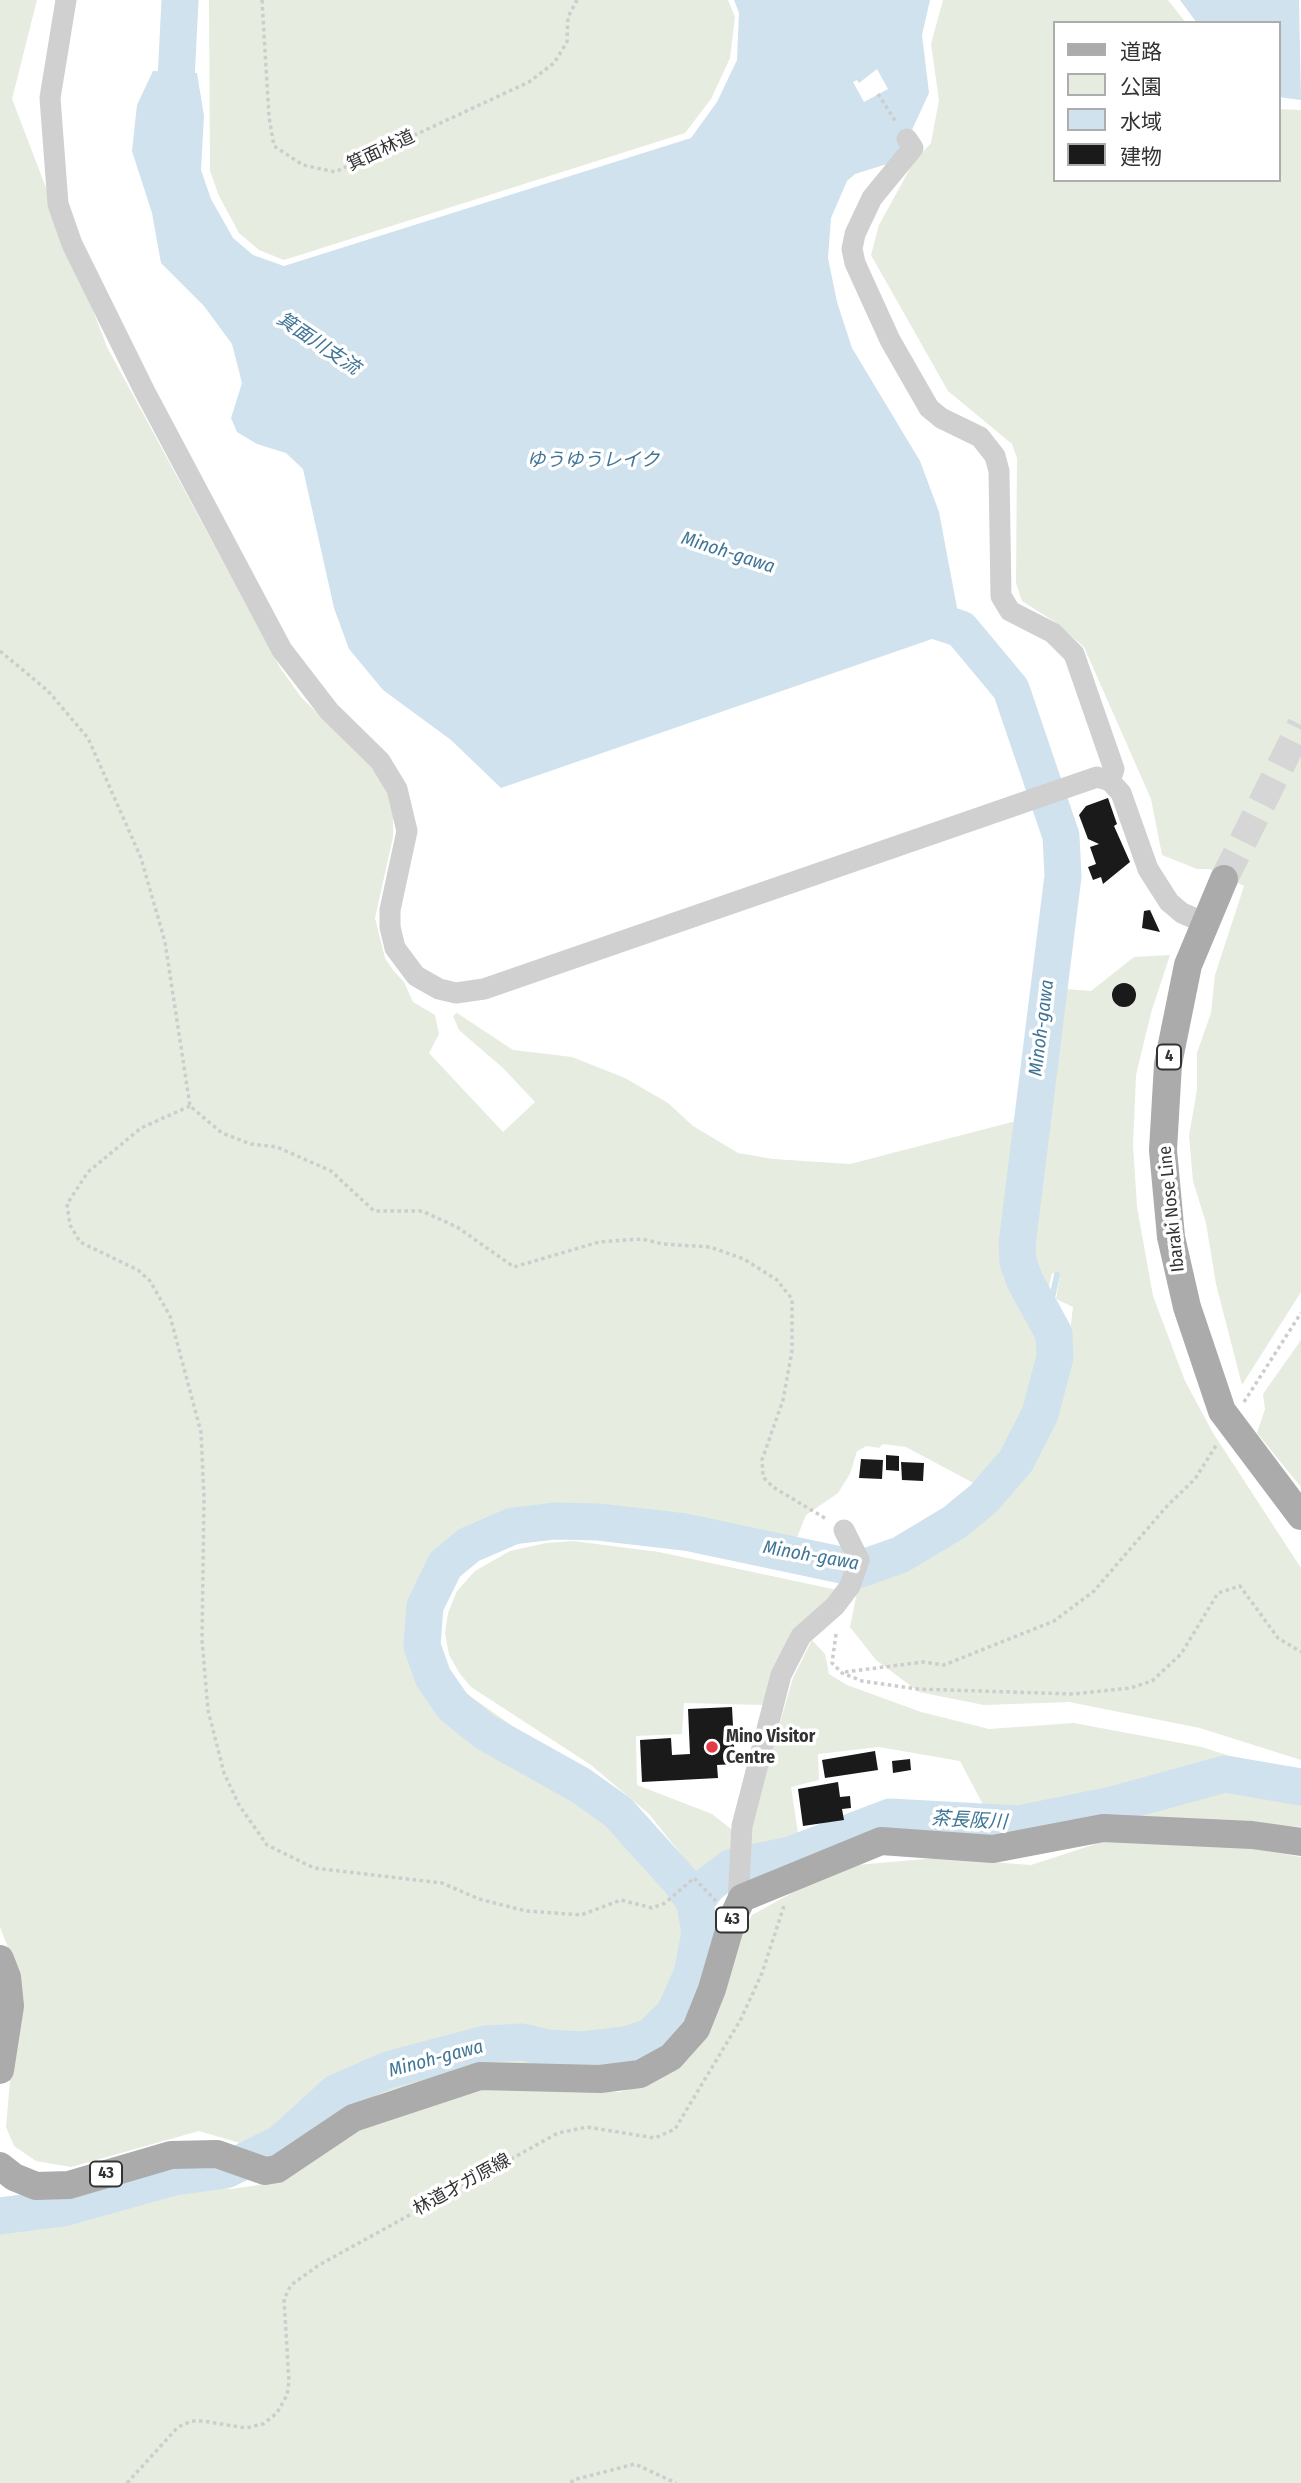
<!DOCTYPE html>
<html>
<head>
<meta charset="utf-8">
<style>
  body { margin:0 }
  #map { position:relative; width:1301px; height:2483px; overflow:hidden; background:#fff; font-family:"Fira Sans Condensed","Noto Sans JP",sans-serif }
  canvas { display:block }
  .legend { position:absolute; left:1053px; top:21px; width:228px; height:161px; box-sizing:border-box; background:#fff; border:2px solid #adadad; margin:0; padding:9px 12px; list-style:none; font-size:21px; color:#333 }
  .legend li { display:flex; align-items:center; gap:14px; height:35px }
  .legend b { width:35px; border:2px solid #adadad }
</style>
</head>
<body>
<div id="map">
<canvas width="1301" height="2483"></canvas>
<ul class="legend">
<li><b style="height:9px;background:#ababab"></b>道路</li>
<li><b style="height:19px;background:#e6ecdf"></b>公園</li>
<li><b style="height:19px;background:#cfe2ee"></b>水域</li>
<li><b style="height:19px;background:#1a1a1a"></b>建物</li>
</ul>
</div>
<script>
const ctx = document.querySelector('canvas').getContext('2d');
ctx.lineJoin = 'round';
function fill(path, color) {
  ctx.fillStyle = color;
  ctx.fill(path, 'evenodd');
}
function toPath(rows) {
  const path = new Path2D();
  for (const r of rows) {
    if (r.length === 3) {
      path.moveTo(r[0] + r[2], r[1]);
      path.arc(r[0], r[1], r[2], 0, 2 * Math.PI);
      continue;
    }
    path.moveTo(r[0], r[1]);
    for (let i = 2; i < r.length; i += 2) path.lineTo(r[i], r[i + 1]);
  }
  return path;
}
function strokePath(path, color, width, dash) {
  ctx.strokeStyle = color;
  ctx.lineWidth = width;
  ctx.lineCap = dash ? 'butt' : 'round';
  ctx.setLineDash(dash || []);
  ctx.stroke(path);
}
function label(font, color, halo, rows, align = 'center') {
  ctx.font = font + ' "Fira Sans Condensed","Noto Sans JP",sans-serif';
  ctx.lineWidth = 7;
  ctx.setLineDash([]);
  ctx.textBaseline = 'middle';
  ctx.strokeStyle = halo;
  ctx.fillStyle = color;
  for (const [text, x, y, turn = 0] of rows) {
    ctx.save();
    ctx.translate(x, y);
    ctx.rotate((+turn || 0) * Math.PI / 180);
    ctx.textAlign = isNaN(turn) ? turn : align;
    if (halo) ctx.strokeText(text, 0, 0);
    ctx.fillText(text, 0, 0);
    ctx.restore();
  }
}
fill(toPath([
  [0,0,37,0,12,99,107,347,281,669,301,697,371,766,387,790,393,816,393,837,375,918,385,958,393,970,404,982,413,1002,435,1015,439,1034,429,1053,503,1132,535,1102,503,1068,459,1030,453,1016,457,1013,513,1050,572,1057,625,1078,668,1103,693,1126,738,1153,773,1159,850,1164,1016,1121,1004,1233,1005,1259,1015,1293,1034,1328,1040,1346,1037,1377,1028,1409,1006,1456,979,1486,906,1447,883,1444,879,1448,867,1446,857,1451,850,1474,838,1493,806,1515,786,1565,628,1533,558,1529,492,1543,469,1556,445,1585,436,1606,433,1631,435,1653,450,1682,612,1796,657,1840,706,1899,711,1923,707,1966,684,2021,667,2043,645,2058,624,2065,470,2067,376,2095,250,2146,199,2131,71,2167,36,2161,14,2146,6,2127,19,1976,0,1927],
  [209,0,728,0,735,17,730,58,711,99,685,133,284,260,259,250,239,233,219,196,210,171],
  [943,0,1168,0,1186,23,1054,23,1054,180,1278,180,1278,109,1301,110,1301,1292,1242,1385,1216,1284,1206,1223,1193,1181,1189,1136,1197,1090,1197,1053,1211,1013,1215,975,1244,886,1210,869,1197,869,1162,855,1151,799,1084,647,1055,622,1022,601,1016,583,1017,458,1012,444,948,391,871,255,879,225,913,163,931,143,939,100,931,44],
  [1170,955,1151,1013,1136,1075,1133,1145,1137,1207,1153,1296,1185,1381,1213,1433,1301,1568,1301,1760,1200,1728,1069,1702,984,1705,919,1692,876,1660,850,1627,860,1577,918,1559,984,1517,1017,1476,1052,1419,1064,1383,1073,1307,1056,1299,1060,1276,1052,1273,1047,1295,1039,1281,1030,1251,1030,1228,1050,1068,1055,1066,1065,989,1091,991,1134,957],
  [1301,1340,1301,1487,1257,1433,1265,1409,1263,1394],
  [573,1541,659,1552,837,1590,765,1705,684,1703,682,1734,636,1736,637,1785,712,1814,735,1832,734,1875,711,1892,649,1814,591,1765,471,1687,460,1674,449,1655,445,1633,448,1613,457,1591,475,1571,510,1551,546,1543],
  [812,1640,825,1654,829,1674,847,1685,921,1712,989,1729,1074,1723,1202,1747,1301,1779,1301,1827,1202,1819,1089,1816,999,1835,960,1761,879,1747,818,1754,819,1780,791,1787,799,1840,871,1813,880,1829,794,1864,745,1874,747,1835,793,1678],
  [1202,1840,1301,1857,1301,2483,0,2483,0,2232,41,2225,183,2186,231,2189,271,2183,305,2167,360,2128,475,2091,489,2088,620,2092,652,2083,688,2059,705,2039,737,1945,752,1915,808,1884,857,1865,936,1858,1031,1865,1102,1842]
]), '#e6ecdf');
fill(toPath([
  [734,0,930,0,922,35,929,93,911,132,890,163,855,174,847,181,831,218,828,258,837,302,852,348,920,461,939,512,961,629,501,788,451,740,383,690,349,649,334,608,303,469,286,453,257,444,237,432,231,418,242,383,232,344,204,306,161,263,152,213,132,151,137,105,153,71,197,73,204,116,201,170,211,199,233,238,253,255,284,266,691,138,717,102,737,60,739,13],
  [1180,0,1299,0,1301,100,1278,97,1278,23,1197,23]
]), '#cfe2ee');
fill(toPath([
  [877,69,888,89,864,102,853,82,857,80,859,83]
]), '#fff');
strokePath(toPath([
  [1048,1317,1057,1275]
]), '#cfe2ee', 6);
strokePath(toPath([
  [174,121,180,0],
  [695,1903,708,1885,732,1867,790,1855,890,1817,1019,1824,1108,1806,1225,1774,1301,1787],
  [0,2216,63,2208,174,2177,226,2170,281,2143,336,2093,388,2070,486,2044,522,2042,547,2048,582,2050,625,2045,650,2037,674,2014,692,1974,700,1933,695,1903,681,1882,618,1812,580,1785,485,1732,453,1706,433,1677,422,1646,425,1606,445,1565,469,1545,513,1526,555,1521,598,1522,685,1532,860,1569,900,1555,955,1522,984,1498,1016,1461,1040,1414,1055,1357,1054,1334,1025,1281,1018,1262,1017,1245,1063,876,1061,836,1011,689,961,629,912,613]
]), '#cfe2ee', 37);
fill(toPath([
  [1108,798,1117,824,1114,826,1130,862,1103,884,1101,877,1093,880,1088,867,1096,864,1090,847,1099,844,1088,839,1079,815,1086,806],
  [1150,910,1160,932,1142,928,1144,911],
  [1124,995,12],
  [886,1455,899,1456,899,1471,886,1470],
  [861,1459,883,1460,882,1479,859,1478],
  [901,1462,924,1463,923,1481,902,1480],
  [732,1707,735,1764,717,1765,718,1778,642,1782,640,1740,671,1738,672,1755,690,1754,688,1709],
  [875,1751,878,1770,825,1778,822,1760],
  [910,1759,911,1770,893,1773,892,1761],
  [838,1782,840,1797,850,1796,851,1808,842,1809,844,1820,803,1826,798,1789]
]), '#1a1a1a');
strokePath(toPath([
  [1224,879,1301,725]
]), '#d6d6d6', 28, [28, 14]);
strokePath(toPath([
  [262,0,269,117,274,146,303,165,335,172,529,82,554,63,567,42,568,17,577,0],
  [878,94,896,122],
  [0,651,48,691,88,738,141,858,165,942,190,1106,222,1133,251,1144,277,1147,331,1171,374,1211,422,1211,457,1227,514,1267,599,1242,642,1239,663,1244,710,1247,744,1259,777,1280,792,1299,792,1351,783,1400,762,1460,763,1477,773,1487,828,1520],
  [190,1106,141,1128,88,1172,67,1204,70,1225,80,1242,138,1270,150,1281,170,1316,201,1432,204,1498,202,1640,208,1710,224,1773,239,1805,267,1845,314,1868,442,1883,479,1899,526,1911,581,1915,621,1900,652,1908,665,1903,694,1878,716,1901],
  [1244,1402,1301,1313],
  [836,1634,832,1663,842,1673,862,1681,917,1689,1073,1694,1130,1688,1152,1681,1181,1654,1218,1593,1240,1586,1278,1638,1301,1652],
  [845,1672,923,1662,944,1665,1054,1621,1094,1591,1167,1506,1195,1479,1217,1444],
  [127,2483,178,2427,192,2421,203,2421,246,2428,263,2424,277,2413,287,2395,289,2382,284,2299,291,2285,319,2265,558,2133,587,2127,655,2138,675,2129,741,2019,762,1973,784,1906],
  [571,2483,573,2480,635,2464,676,2483]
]), '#cdcdcd', 3.5, [3.5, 3.5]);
strokePath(toPath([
  [66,0,50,98,58,204,72,244,145,392,282,650,329,711,380,761,397,789,407,831,390,910,390,927,395,948,416,976,439,989,456,993,484,989,1097,777,1110,781,1121,793,1148,869,1169,902,1182,913,1205,923],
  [907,139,913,148,872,198,855,234,852,249,855,263,890,340,929,408,941,418,980,437,995,456,999,471,1001,596,1010,611,1053,633,1074,654,1114,769,1110,781],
  [738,1903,742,1826,781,1675,801,1636,835,1606,850,1586,859,1560,844,1530]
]), '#d0d0d0', 21);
strokePath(toPath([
  [1224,879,1188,965,1168,1064,1163,1150,1171,1237,1187,1307,1222,1411,1301,1516],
  [0,1959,7,1977,10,2006,0,2070],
  [0,2166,14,2177,36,2186,69,2185,171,2155,217,2154,265,2171,277,2169,353,2118,480,2076,600,2079,640,2074,671,2057,696,2029,712,1989,733,1917,742,1898,881,1841,993,1849,1103,1828,1252,1835,1301,1842]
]), '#ababab', 28);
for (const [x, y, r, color] of [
  [712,1747,7,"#e63946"]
]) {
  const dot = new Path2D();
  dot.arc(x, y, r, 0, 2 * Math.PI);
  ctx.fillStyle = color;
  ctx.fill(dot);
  strokePath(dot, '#fff', 2.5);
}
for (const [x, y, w] of [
  [1169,1057,24],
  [732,1920,32],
  [106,2174,32]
]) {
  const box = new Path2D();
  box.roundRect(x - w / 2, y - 12.5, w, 25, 5);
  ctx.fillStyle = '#fff';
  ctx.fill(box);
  strokePath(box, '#333', 2);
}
label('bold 16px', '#333', null, [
  ["4",1169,1057],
  ["43",732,1920],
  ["43",106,2174]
]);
label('18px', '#333', '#fff', [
  ["箕面林道",381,151,-25],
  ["Ibaraki Nose Line",1172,1209,-96],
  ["林道才ガ原線",462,2185,-29]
]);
label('bold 18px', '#333', '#fff', [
  ["Mino Visitor",726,1737],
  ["Centre",726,1758]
], 'left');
label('italic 19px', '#3f7597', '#fff', [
  ["箕面川支流",318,344,34],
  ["ゆうゆうレイク",593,461],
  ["Minoh-gawa",728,553,18],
  ["Minoh-gawa",1042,1028,-83],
  ["Minoh-gawa",811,1556,10],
  ["茶長阪川",969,1821,3],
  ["Minoh-gawa",436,2059,-15]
]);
</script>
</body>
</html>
